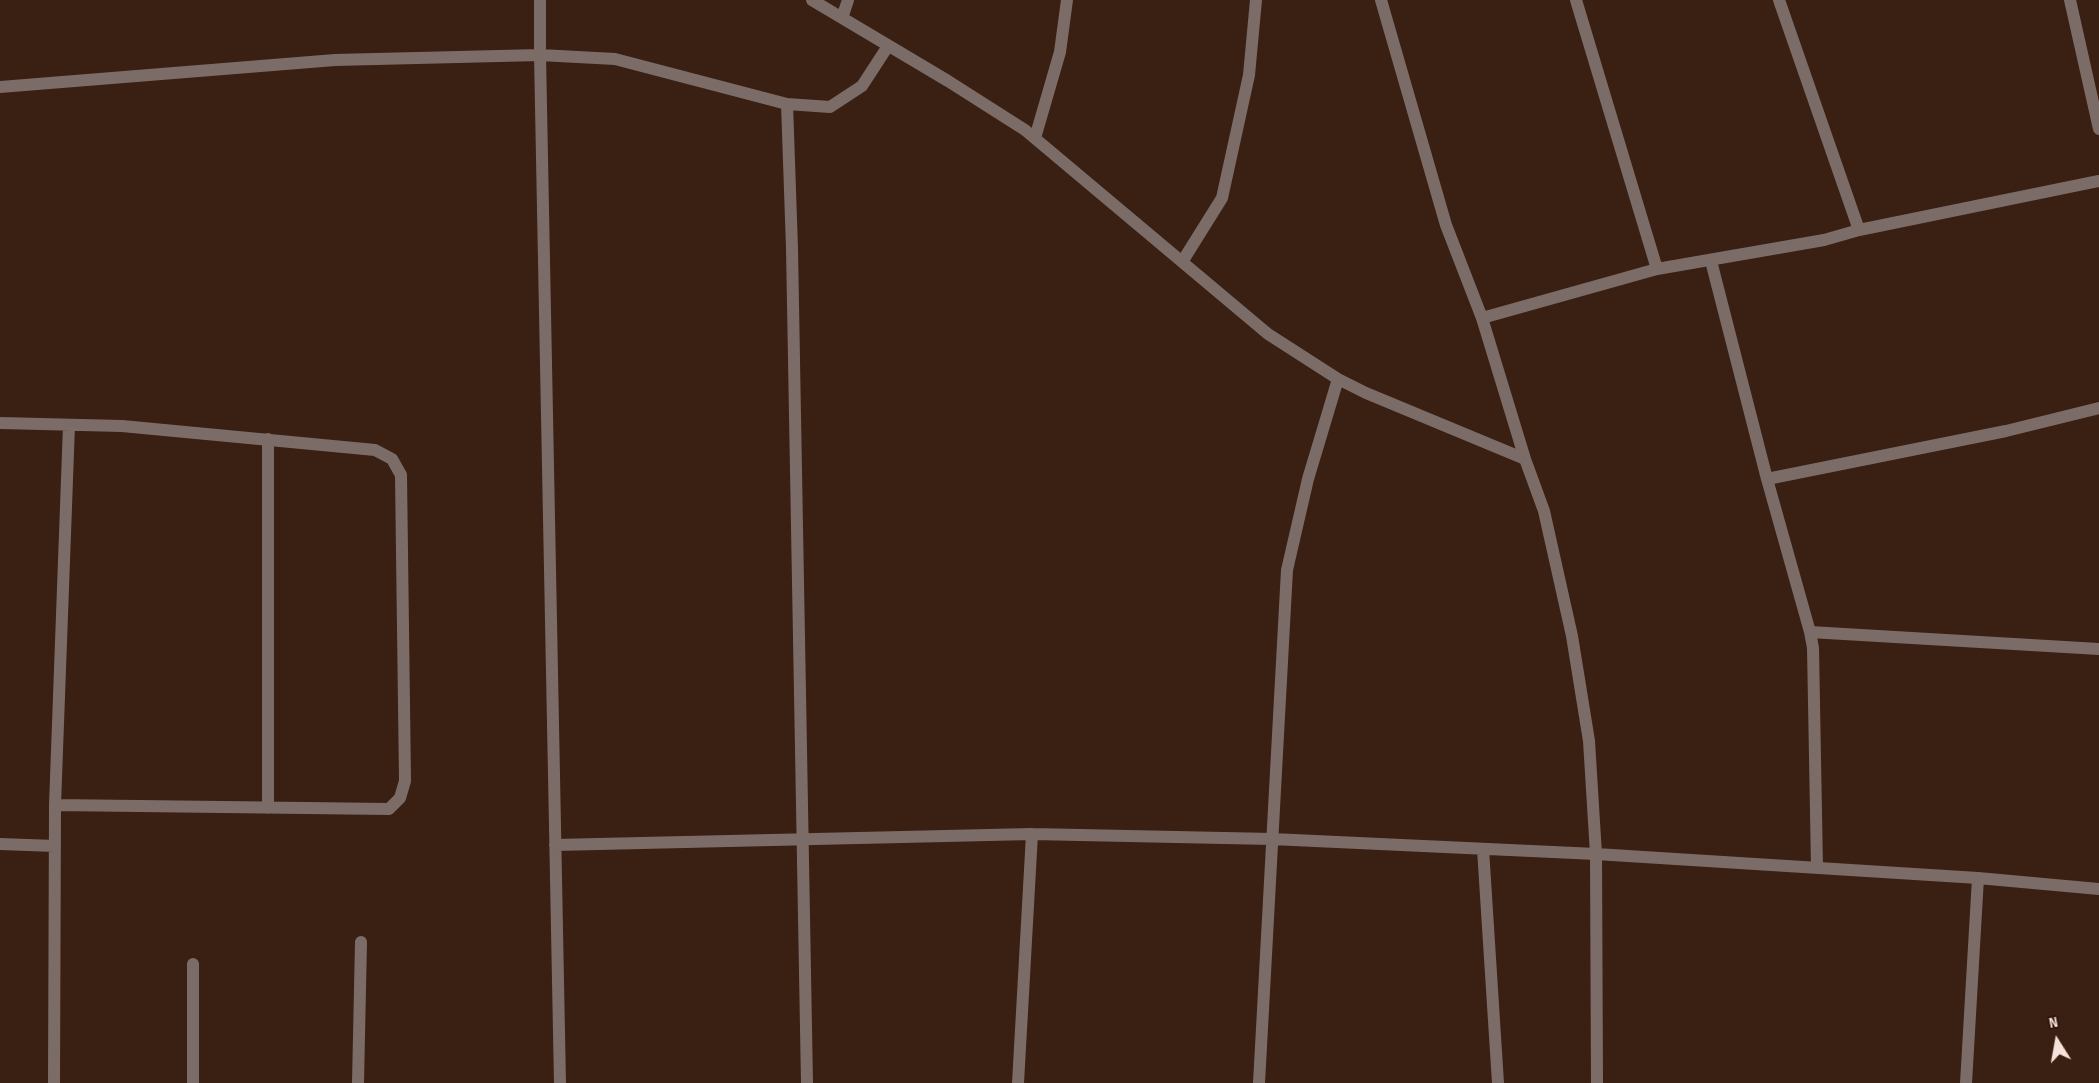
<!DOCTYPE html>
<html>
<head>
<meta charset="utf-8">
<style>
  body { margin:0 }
  #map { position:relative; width:2099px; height:1083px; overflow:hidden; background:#3a1f13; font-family:"Sofia Sans Condensed",sans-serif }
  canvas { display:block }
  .north { position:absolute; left:2027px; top:1011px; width:60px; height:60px; -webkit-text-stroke:4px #2f150a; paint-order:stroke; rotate:349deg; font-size:16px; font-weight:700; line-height:24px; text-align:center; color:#f5e2da }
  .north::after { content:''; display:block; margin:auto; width:21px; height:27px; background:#f5e2da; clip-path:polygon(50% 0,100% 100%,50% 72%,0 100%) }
</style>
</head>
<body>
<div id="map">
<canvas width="2099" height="1083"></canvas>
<div class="north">N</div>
</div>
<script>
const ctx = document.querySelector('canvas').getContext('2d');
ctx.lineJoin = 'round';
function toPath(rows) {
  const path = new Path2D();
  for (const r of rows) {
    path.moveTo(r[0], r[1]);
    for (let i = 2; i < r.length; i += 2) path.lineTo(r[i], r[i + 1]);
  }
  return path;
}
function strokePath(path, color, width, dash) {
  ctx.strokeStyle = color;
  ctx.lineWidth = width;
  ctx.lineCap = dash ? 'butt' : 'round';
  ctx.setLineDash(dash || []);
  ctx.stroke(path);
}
strokePath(toPath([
  [0,423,122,426,375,450,392,459,401,475,405,781,400,798,389,809,55,805],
  [268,808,268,439],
  [0,844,55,846],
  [54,1083,55,805,69,425]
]), '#7c6c68', 12);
strokePath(toPath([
  [540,0,540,55,560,1083],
  [812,0,948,81,1025,130,1268,334,1338,379,1366,393,1525,459],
  [1381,0,1446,225,1482,318],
  [1576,0,1657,269],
  [1779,0,1859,230],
  [2070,0,2099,129],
  [842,18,848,0],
  [0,87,335,60,540,55,615,59,787,104,830,107,862,86,888,46],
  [787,104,792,248,807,1083],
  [1035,138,1060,52,1067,0],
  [1711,261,1767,479,2006,431,2099,408],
  [1182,262,1222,198,1249,75,1256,0],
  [1767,479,1810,632,1813,648,1817,868],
  [1810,632,2099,649],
  [555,845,1032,834,1272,839,1596,854,1978,878,2099,889],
  [1483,849,1498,1083],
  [193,964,193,1083],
  [358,1083,361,942],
  [1018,1083,1032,834],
  [1259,1083,1287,570,1308,479,1338,379],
  [1597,1083,1596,854,1589,741,1572,636,1544,511,1525,459,1482,318,1657,269,1824,240,1859,230,2099,181],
  [1966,1083,1978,878]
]), '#7c6c68', 12);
</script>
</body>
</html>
